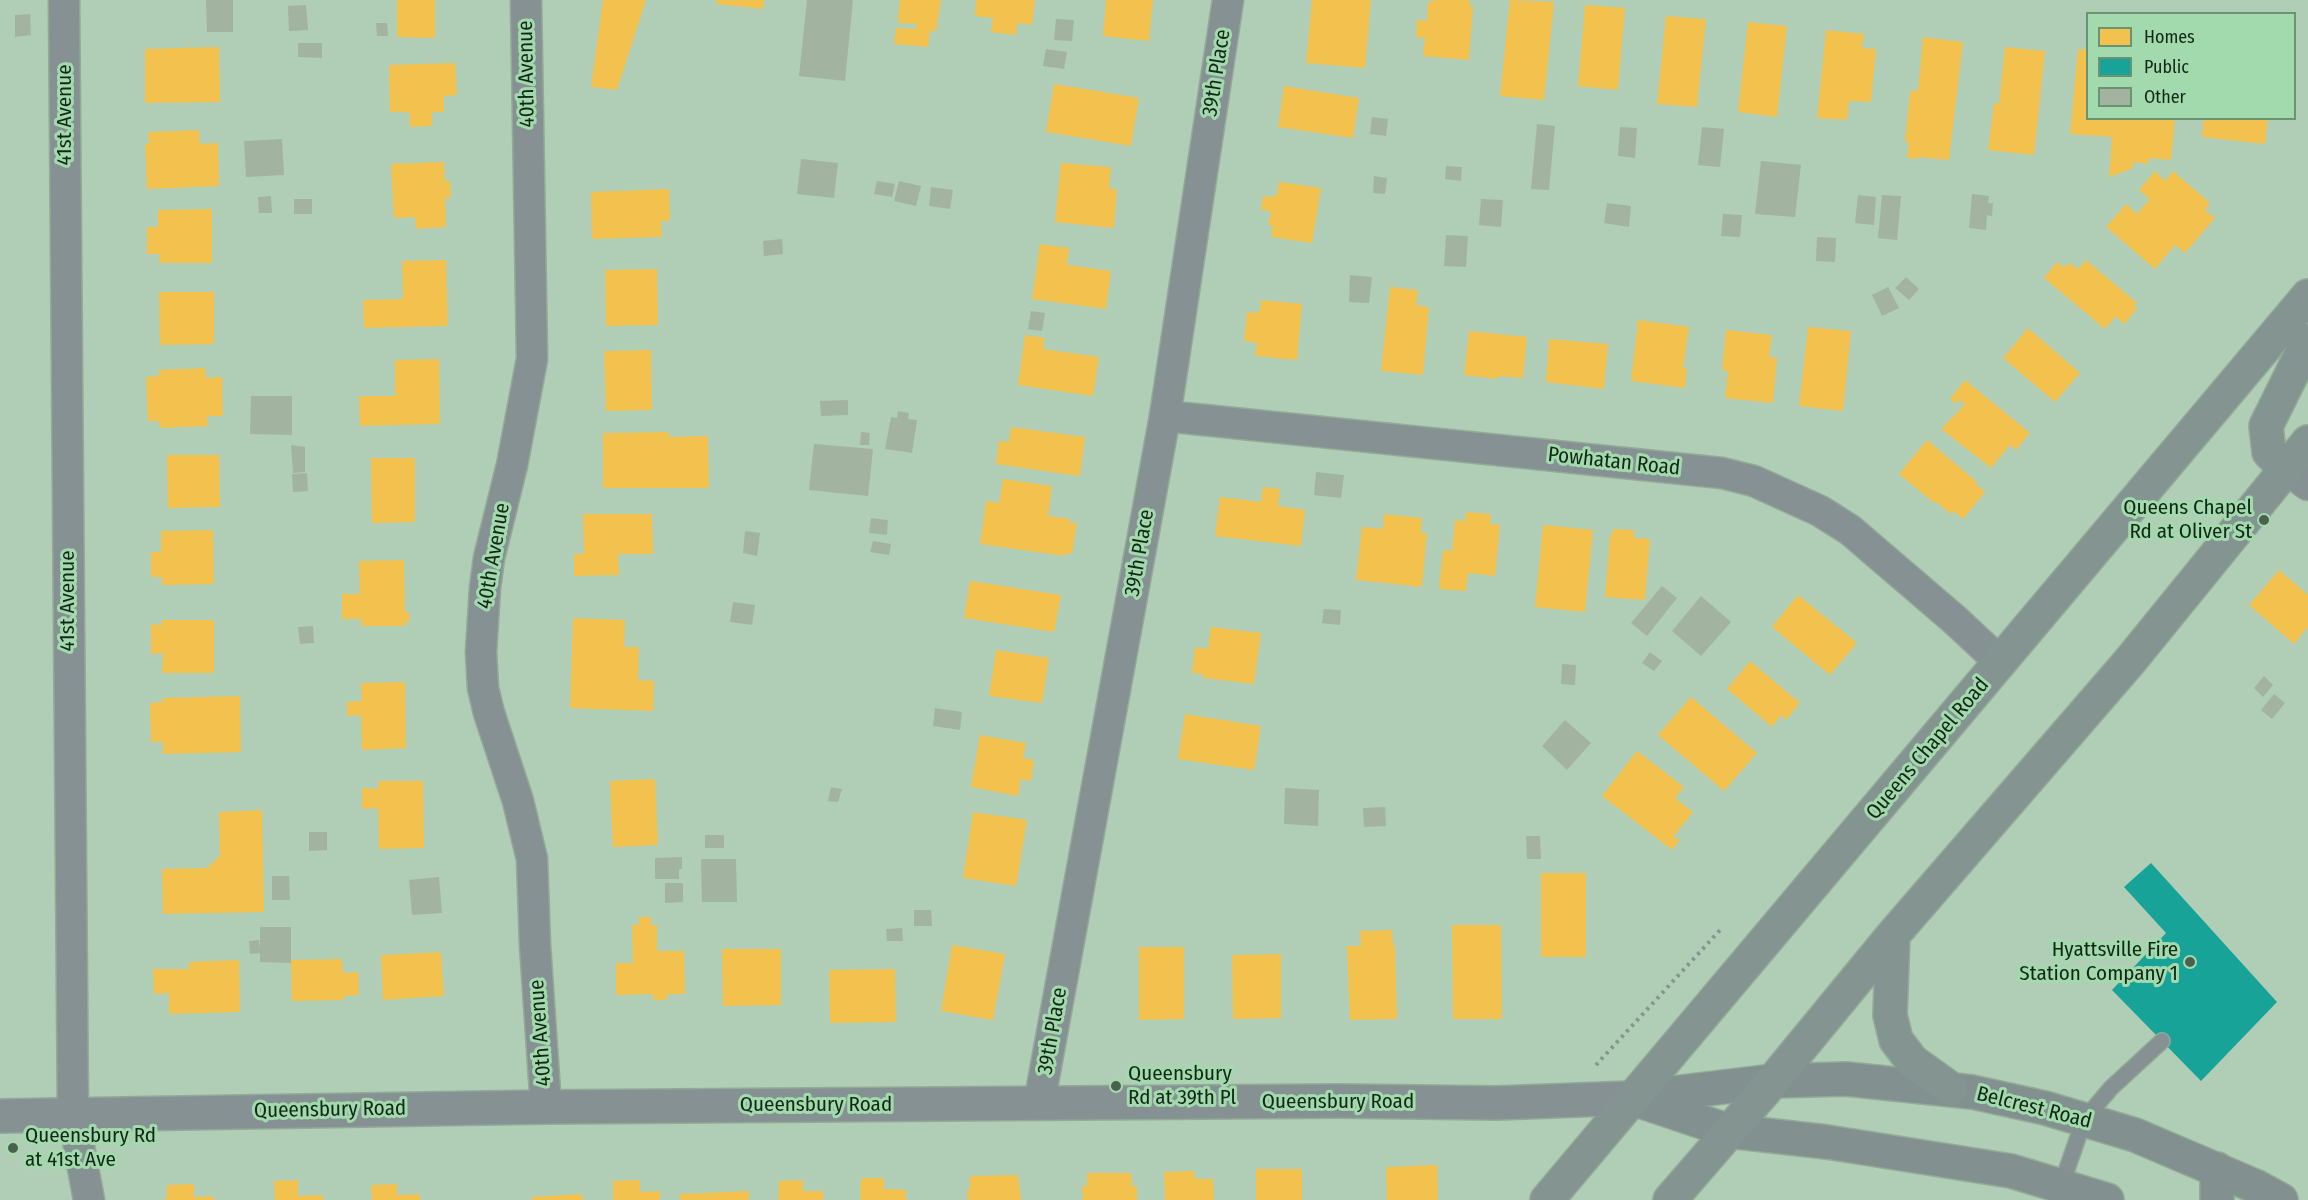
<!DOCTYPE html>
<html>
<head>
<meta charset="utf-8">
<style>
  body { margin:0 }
  #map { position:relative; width:2308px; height:1200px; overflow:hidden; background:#b0cdb5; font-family:"Fira Sans Condensed",sans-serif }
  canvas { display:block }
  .legend { position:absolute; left:2086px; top:12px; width:210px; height:108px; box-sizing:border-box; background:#a3daad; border:2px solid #699371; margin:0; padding:8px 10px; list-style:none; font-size:18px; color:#122817 }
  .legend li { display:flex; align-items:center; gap:12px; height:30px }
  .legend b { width:30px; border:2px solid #699371 }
</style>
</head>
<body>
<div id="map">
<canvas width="2308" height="1200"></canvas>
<ul class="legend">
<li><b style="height:16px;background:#f2c14e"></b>Homes</li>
<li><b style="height:16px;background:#17a398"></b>Public</li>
<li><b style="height:16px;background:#a2b49f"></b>Other</li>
</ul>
</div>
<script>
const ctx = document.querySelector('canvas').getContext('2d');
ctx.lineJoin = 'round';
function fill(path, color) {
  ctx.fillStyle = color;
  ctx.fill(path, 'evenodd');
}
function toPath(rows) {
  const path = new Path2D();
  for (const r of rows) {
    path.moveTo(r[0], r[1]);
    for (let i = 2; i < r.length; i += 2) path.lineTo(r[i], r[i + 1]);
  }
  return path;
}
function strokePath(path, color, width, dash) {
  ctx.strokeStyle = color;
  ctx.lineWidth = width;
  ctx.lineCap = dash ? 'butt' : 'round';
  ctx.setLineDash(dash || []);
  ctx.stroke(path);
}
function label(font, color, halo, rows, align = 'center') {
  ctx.font = font + ' "Fira Sans Condensed",sans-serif';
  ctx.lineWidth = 6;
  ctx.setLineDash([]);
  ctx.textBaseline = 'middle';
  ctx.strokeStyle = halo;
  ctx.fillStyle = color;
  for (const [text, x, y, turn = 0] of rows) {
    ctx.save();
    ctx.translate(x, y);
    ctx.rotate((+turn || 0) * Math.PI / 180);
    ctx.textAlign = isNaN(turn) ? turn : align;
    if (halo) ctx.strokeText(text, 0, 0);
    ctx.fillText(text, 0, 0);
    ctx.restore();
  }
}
fill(toPath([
  [397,0,435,0,435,38,397,37],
  [603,0,646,0,617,90,591,87],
  [717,0,764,0,763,9,716,4],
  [900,0,941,0,936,31,930,31,928,47,894,44,896,28,916,29,917,24,898,23],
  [976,0,1035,0,1032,25,1017,23,1016,35,991,32,993,18,975,16],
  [1106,0,1153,0,1149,41,1103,36],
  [1312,0,1371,0,1365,68,1306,63],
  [1433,0,1470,0,1469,6,1473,6,1469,60,1423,56,1425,38,1416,37,1417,20,1427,21,1428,2,1433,2],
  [1510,0,1554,2,1544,100,1500,96],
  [1585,5,1625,8,1618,90,1578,86],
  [1666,16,1706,19,1697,107,1657,104],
  [1748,22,1787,26,1777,117,1738,112],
  [1826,30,1864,34,1862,48,1876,49,1871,102,1849,101,1847,120,1817,118],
  [1923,37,1963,42,1949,160,1918,157,1918,159,1907,158,1909,142,1905,142,1910,91,1918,91],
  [219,47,220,102,145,103,145,49],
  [2005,47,2045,51,2034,155,1988,150,1994,103,1999,104],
  [2078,49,2088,50,2088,118,2175,118,2171,160,2149,158,2148,164,2133,162,2133,168,2109,177,2112,137,2070,134],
  [455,63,457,95,444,96,444,112,432,112,432,126,410,127,409,112,390,112,389,65],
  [1054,84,1139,98,1131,146,1046,132],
  [1284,86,1359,98,1353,138,1278,127],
  [2204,118,2268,118,2265,144,2202,137],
  [199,130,200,144,218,143,219,186,147,189,145,144,149,144,148,132],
  [444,162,445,181,450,181,451,198,445,198,446,227,416,229,415,217,394,218,391,164],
  [1061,163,1111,167,1109,188,1117,190,1114,228,1055,222],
  [2155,171,2165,181,2173,171,2210,203,2205,210,2215,218,2185,253,2175,245,2155,269,2106,227,2126,204,2137,214,2150,199,2139,190],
  [1279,182,1321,188,1312,243,1271,237,1273,226,1268,225,1271,211,1261,210,1263,196,1273,197,1274,195,1277,195],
  [669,189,670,221,661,221,662,237,592,239,591,192],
  [212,209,212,263,159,263,160,254,147,254,147,227,158,227,158,210],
  [1040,244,1069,248,1067,265,1111,271,1106,309,1032,299],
  [446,260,448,326,364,328,363,300,403,299,402,261],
  [2086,260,2137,303,2134,306,2137,308,2125,324,2115,317,2105,329,2044,278,2057,262,2063,267,2070,263,2078,269],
  [657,269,658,325,606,326,605,270],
  [1390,287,1418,290,1416,305,1429,307,1423,375,1381,371],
  [159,292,214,292,214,344,160,345],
  [1261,300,1302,304,1297,360,1255,356,1257,343,1244,341,1247,312,1256,313,1257,311,1260,311],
  [1638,320,1689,327,1683,368,1687,369,1685,388,1631,381],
  [1808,327,1851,331,1843,411,1799,406],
  [2028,328,2080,373,2055,402,2003,358],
  [1726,330,1772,335,1769,357,1777,358,1773,403,1725,398,1728,371,1722,370],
  [1469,331,1527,337,1523,378,1498,376,1498,379,1464,375],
  [1025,335,1045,338,1043,349,1099,357,1093,396,1018,385],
  [1549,339,1608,344,1604,389,1546,382],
  [651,350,652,410,606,411,604,351],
  [439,359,440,424,360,426,359,396,395,396,395,360],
  [205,368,206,378,222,377,223,416,207,416,208,426,160,428,159,421,148,421,146,377,159,376,159,370],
  [1965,380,2030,433,2016,450,2010,445,1991,468,1941,429,1965,404,1959,400,1956,404,1950,399],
  [1011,427,1085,437,1080,476,996,464,999,441,1009,442],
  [669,432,669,437,708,436,709,488,603,488,603,433],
  [1927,440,1977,482,1975,483,1985,492,1963,519,1953,511,1951,514,1935,501,1934,503,1899,474],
  [167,455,219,455,220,507,168,508],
  [371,458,415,458,415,522,372,523],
  [1003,479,1052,486,1048,516,1070,519,1070,523,1077,523,1072,554,1066,553,1065,556,980,544,986,501,999,503],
  [1263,487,1280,489,1278,506,1305,510,1301,546,1215,536,1220,497,1261,502],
  [1466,512,1491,514,1490,524,1500,525,1495,576,1468,573,1466,591,1439,589,1443,550,1452,551,1455,520,1465,521],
  [583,514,652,514,653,554,618,554,619,575,574,576,574,554,584,554],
  [1384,514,1422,518,1421,533,1427,533,1422,587,1356,580,1362,527,1383,529],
  [1543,525,1593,530,1585,612,1535,607],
  [1613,529,1634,530,1634,538,1650,539,1645,600,1605,597,1610,535,1612,535],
  [213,530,214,584,162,585,162,577,151,577,151,552,161,552,161,531],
  [404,560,405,612,409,612,410,622,405,622,405,626,361,626,361,619,342,619,342,594,360,594,359,561],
  [2279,570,2308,595,2308,627,2294,644,2249,605],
  [970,581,1061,595,1054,632,964,618],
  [1798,595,1857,643,1830,675,1772,627],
  [573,618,625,620,624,647,639,647,638,680,654,681,653,711,570,708],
  [162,620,214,620,214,673,162,673,163,653,151,654,151,624,162,625],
  [1211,627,1261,633,1254,684,1203,678,1203,674,1192,673,1195,647,1208,649],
  [996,650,1049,658,1042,703,989,696],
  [1750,661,1800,703,1786,720,1781,715,1772,727,1727,689],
  [405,682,406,748,362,750,361,715,347,716,347,702,362,701,361,683],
  [240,696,241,752,163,754,163,742,151,742,150,703,163,702,163,698],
  [1691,697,1757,753,1724,791,1658,735],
  [1185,714,1261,726,1254,770,1178,759],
  [980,735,1026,743,1023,758,1034,760,1031,781,1021,779,1018,796,971,787],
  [1637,751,1684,787,1675,798,1693,812,1673,837,1680,840,1672,850,1602,796],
  [655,779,658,845,613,847,610,781],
  [378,781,423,781,424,848,379,849,378,808,362,809,362,788,378,789],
  [262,810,264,912,163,914,162,869,207,868,220,856,219,812],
  [973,812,1027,820,1016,886,963,878],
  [1541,873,1586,873,1586,957,1541,957],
  [639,917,651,917,651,925,657,925,657,951,684,951,685,994,667,994,667,1000,653,1000,653,994,616,995,616,963,633,963,632,925,639,925],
  [1452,925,1501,925,1502,1019,1453,1019],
  [1392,930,1393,945,1395,945,1397,1019,1350,1020,1347,946,1361,946,1360,931],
  [952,945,1005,954,993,1020,941,1011],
  [1139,947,1184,947,1184,1019,1139,1020],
  [722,949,781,949,781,1005,723,1006],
  [441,952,444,996,383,1000,381,955],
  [1281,954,1281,1018,1233,1019,1232,955],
  [342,959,343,973,358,972,359,995,344,996,344,1000,292,1001,291,960],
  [239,960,240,1012,169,1014,169,993,154,994,153,969,189,969,189,962],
  [895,969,896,1022,830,1023,829,970],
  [1437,1165,1438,1200,1387,1200,1386,1167],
  [1256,1169,1302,1169,1302,1200,1256,1200],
  [1194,1171,1195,1179,1213,1179,1214,1200,1165,1200,1164,1172],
  [1087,1173,1131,1173,1132,1186,1137,1186,1137,1200,1083,1200,1082,1186,1087,1186],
  [1018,1175,1021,1200,968,1200,967,1190,970,1190,970,1176],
  [861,1178,884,1178,884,1189,906,1190,906,1200,860,1200],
  [298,1180,298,1196,323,1195,323,1200,275,1200,274,1181],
  [640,1180,640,1192,660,1191,660,1200,613,1200,613,1181],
  [803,1180,803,1191,823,1191,823,1200,778,1200,779,1181],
  [194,1184,194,1197,213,1196,214,1200,165,1200,165,1197,167,1197,167,1185],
  [397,1184,397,1195,420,1194,420,1200,372,1200,371,1185],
  [749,1191,749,1200,680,1200,680,1194],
  [582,1194,583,1200,532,1200,532,1197]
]), '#f2c14e');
fill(toPath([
  [2151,863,2277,1002,2201,1081,2112,990,2166,933,2124,887]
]), '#17a398');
fill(toPath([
  [206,0,233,0,233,32,207,32],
  [807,0,853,0,845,81,799,76],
  [306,5,308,30,289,31,288,6],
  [30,14,31,35,15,37,15,15],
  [1056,19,1074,20,1072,41,1054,40],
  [376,23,387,23,388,36,377,36],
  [298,43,322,43,322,58,298,57],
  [1046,49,1067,52,1064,69,1043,66],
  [1372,117,1388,119,1386,136,1370,134],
  [1537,124,1555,126,1549,190,1531,189],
  [1620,127,1637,128,1635,158,1618,156],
  [1702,127,1724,129,1720,167,1698,165],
  [282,139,284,175,246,177,244,141],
  [801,159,838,163,834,198,797,194],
  [1761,161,1801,165,1795,217,1755,214],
  [1446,166,1462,167,1461,181,1445,179],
  [1374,176,1387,178,1385,194,1373,193],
  [877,181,895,184,892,197,874,194],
  [899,181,921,186,916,206,894,201],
  [931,187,953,190,950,209,929,206],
  [1972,194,1989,196,1988,203,1993,203,1992,216,1987,215,1986,230,1969,228],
  [1858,195,1876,197,1874,225,1855,223],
  [1882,195,1901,196,1897,240,1878,238],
  [271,196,272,213,259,213,258,197],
  [294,199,312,199,312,214,294,214],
  [1481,199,1503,200,1501,227,1479,225],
  [1607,203,1631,206,1629,227,1604,223],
  [1723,214,1742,215,1740,237,1721,236],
  [1446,235,1468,236,1466,267,1444,266],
  [1817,237,1836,238,1835,262,1816,261],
  [782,239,783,254,764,256,763,241],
  [1350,275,1372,277,1369,303,1349,302],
  [1906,277,1919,289,1909,300,1895,288],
  [1888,287,1899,308,1882,316,1872,295],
  [1031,311,1045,313,1042,331,1028,329],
  [251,396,292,396,292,435,250,434],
  [848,400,848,415,821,416,820,401],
  [898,411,909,413,908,419,917,420,912,453,885,449,891,417,897,418],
  [861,432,870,433,869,445,860,445],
  [814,444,873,449,868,496,809,490],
  [291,445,305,447,305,472,293,473],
  [1316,472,1344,475,1341,498,1314,495],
  [307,473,308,491,293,492,292,474],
  [871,518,888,520,887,535,869,533],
  [745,531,760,533,757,556,743,553],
  [873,541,891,544,889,555,870,552],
  [1662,586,1677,598,1647,636,1631,623],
  [1701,596,1731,622,1701,656,1672,631],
  [733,602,755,605,752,625,730,622],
  [1324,609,1341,610,1340,625,1322,623],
  [313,626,314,643,300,644,298,627],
  [1650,652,1662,661,1654,671,1642,663],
  [1562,664,1576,665,1575,685,1561,684],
  [2264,676,2273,685,2263,697,2254,688],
  [2274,694,2285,703,2272,719,2261,710],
  [935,708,962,712,960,730,933,726],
  [1565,720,1591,743,1567,770,1542,746],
  [831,787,842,789,838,802,828,801],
  [1285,788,1319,790,1318,826,1284,824],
  [1385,807,1386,826,1364,827,1363,808],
  [309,832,327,832,327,850,309,851],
  [705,835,724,835,724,848,705,848],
  [1526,836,1540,836,1541,859,1527,859],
  [682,857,682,869,679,869,679,879,655,879,655,858],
  [701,859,736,859,737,902,702,902],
  [272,876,289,876,290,900,272,900],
  [439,877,442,913,412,915,409,880],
  [665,883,683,883,683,902,665,903],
  [914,910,931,910,932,926,914,926],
  [260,927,291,927,291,963,260,962,260,953,250,954,249,941,259,940,260,950],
  [902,928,903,941,887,941,886,929]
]), '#a2b49f');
const service = toPath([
  [2061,1186,2084,1120,2111,1088,2162,1041]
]);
const minor = toPath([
  [64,0,73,1115,89,1200],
  [526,0,532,359,512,465,489,558,485,588,481,652,483,688,489,713,518,801,532,859,535,945,546,1107],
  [1165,416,1722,473,1754,481,1820,511,1850,530,1955,620,2001,663],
  [2286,469,2308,485],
  [1039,1104,1165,416,1228,0]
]);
const tertiary = toPath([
  [0,1116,546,1107,1338,1101,1497,1103,1632,1098]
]);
const secondary = toPath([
  [1632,1098,1773,1081,1846,1079,1972,1092,2045,1108,2135,1135,2257,1187,2281,1200],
  [1640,1101,1729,1131,1827,1142,2011,1171,2107,1200],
  [2217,1169,2217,1200]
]);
const primary = toPath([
  [2286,469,2269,452,2266,426,2308,341],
  [1893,935,1890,1015,1896,1040,1912,1061,1951,1089],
  [1547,1200,2308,296],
  [1670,1200,1773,1081,1893,935,2130,661,2308,442]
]);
strokePath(service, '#93aa97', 18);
strokePath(minor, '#93aa97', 33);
strokePath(tertiary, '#93aa97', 36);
strokePath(secondary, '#93aa97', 36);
strokePath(primary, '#93aa97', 36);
strokePath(toPath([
  [1596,1065,1721,929]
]), '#85968e', 4, [3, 4.5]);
strokePath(service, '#869194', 15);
strokePath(minor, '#869194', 30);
strokePath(tertiary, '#869194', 33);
strokePath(secondary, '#829190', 33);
strokePath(primary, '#839491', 33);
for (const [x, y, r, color] of [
  [2264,520,6,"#49624e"],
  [2190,962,6,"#49624e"],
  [1116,1086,6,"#49624e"],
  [13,1148,6,"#49624e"]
]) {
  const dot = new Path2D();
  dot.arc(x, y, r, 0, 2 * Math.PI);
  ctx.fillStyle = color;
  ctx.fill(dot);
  strokePath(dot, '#a3daad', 2);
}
label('21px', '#122817', '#a3daad', [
  ["39th Place",1217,73,-81],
  ["40th Avenue",527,74,-91],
  ["41st Avenue",65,115,-90],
  ["Powhatan Road",1614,462,6],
  ["39th Place",1140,553,-80],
  ["40th Avenue",494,556,-80],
  ["41st Avenue",68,601,-90],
  ["Queens Chapel Road",1928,749,-50],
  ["39th Place",1053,1031,-80],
  ["40th Avenue",541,1033,-94],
  ["Queensbury Road",1338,1102],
  ["Queensbury Road",816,1105],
  ["Belcrest Road",2034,1108,14],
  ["Queensbury Road",330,1110,-1]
]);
label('21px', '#122817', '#a3daad', [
  ["Queens Chapel",2252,508],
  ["Rd at Oliver St",2252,532],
  ["Hyattsville Fire",2178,950],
  ["Station Company 1",2178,974],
  ["Queensbury",1128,1074,"left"],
  ["Rd at 39th Pl",1128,1098,"left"],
  ["Queensbury Rd",25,1136,"left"],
  ["at 41st Ave",25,1160,"left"]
], 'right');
</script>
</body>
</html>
